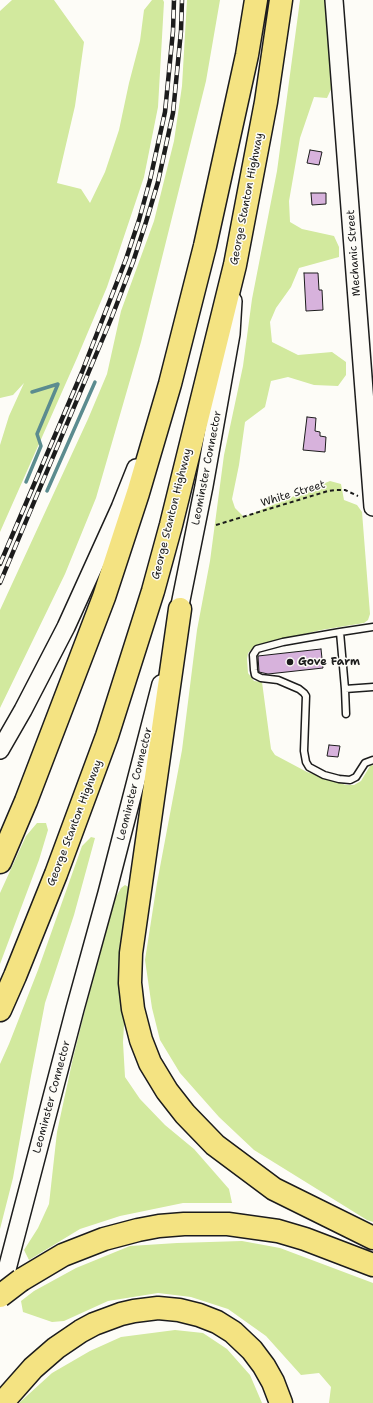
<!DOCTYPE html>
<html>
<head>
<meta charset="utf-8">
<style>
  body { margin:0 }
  canvas { display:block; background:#fdfcf7 }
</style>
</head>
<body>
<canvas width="373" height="1403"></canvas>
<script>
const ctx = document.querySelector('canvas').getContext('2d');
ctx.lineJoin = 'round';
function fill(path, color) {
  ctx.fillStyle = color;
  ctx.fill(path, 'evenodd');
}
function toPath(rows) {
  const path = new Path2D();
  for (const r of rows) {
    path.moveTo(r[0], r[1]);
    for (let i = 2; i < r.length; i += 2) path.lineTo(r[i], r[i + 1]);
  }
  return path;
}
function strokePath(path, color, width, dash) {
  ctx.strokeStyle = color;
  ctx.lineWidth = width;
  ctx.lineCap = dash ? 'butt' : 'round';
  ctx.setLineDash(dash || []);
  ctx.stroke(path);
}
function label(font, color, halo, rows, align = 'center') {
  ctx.font = font + ' "Shantell Sans",sans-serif';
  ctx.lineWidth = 3;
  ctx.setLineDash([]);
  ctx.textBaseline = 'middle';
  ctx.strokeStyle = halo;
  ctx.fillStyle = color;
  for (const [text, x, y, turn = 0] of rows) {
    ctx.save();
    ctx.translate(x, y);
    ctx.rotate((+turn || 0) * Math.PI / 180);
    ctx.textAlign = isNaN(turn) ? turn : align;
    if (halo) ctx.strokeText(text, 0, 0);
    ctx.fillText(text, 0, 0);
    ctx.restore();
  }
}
fill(toPath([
  [12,0,54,0,84,42,75,106,57,183,81,189,90,203,105,172,119,130,129,83,140,41,144,10,152,0,163,0,164,2,158,107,144,177,107,287,77,358,0,532,0,445,9,416,24,383,13,395,0,398,0,11],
  [187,0,220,0,206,81,141,342,96,498,65,574,0,708,0,610,88,419,107,374,121,311,154,221,174,141,182,86],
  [300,0,325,0,333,85,327,98,314,97,300,138,289,201,290,222,302,229,334,236,339,247,339,257,299,268,291,287,276,308,270,322,272,342,298,355,332,352,346,362,346,375,338,386,314,385,288,377,271,381,265,407,245,422,239,465,232,499,235,508,244,517,330,481,341,484,344,500,357,505,362,512,370,614,368,620,364,623,321,630,255,646,248,653,247,659,248,673,254,681,262,682,271,749,275,755,307,772,346,785,354,785,361,781,370,766,373,765,373,1222,367,1220,254,1150,219,1117,180,1073,160,1040,152,1008,145,960,157,883,182,750,197,630,210,561,224,455,243,366,252,299,277,171],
  [37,823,46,823,48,830,39,860,0,964,0,893,26,836],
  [91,837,95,838,74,915,45,1003,31,1076,13,1178,0,1229,0,1064,9,1044,38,970,82,846],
  [125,885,132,889,123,1042,125,1077,140,1099,165,1125,194,1149,229,1189,232,1203,183,1203,120,1216,80,1229,29,1260,24,1250,38,1228,49,1204,57,1132,73,1058,111,906,121,888],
  [242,1241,280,1248,373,1283,373,1403,329,1403,331,1387,319,1373,301,1375,266,1336,228,1309,191,1297,158,1293,108,1301,64,1321,52,1322,23,1312,21,1301,34,1291,76,1268,130,1246,177,1243],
  [175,1330,203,1333,227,1349,250,1375,262,1403,19,1403,52,1373,90,1351,121,1337]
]), '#d2e99e');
strokePath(toPath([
  [26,482,41,446,37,434,58,384,32,392],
  [47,491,95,382]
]), '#5b8c8f', 3.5);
const building = toPath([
  [310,150,322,152,319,165,307,163,310,150],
  [311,193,326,193,326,204,312,205,311,193],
  [304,273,318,273,319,290,322,290,323,310,306,311,304,273],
  [307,417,316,418,315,431,320,432,320,436,326,437,325,452,303,450,307,417],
  [321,649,323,668,268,674,259,672,258,656,321,649],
  [329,745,340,746,338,757,327,756,329,745]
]);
fill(building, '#d7b2dc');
strokePath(building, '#1c1c1c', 1);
const service = toPath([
  [373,627,340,632,345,689,373,687],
  [340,632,283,642,257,649,253,655,254,670,255,675,261,678,278,680,299,689,304,693,306,696,304,751,306,762,309,767,324,775,339,779,350,780,356,777,365,763,373,760],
  [345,689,346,714]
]);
const secondary = toPath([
  [334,0,373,507],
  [177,620,204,486,231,334,233,301],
  [0,750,23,710,66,627,120,508,136,468],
  [0,1296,75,1009,107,893,161,684]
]);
const motorway = toPath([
  [180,609,131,953,130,983,133,1009,141,1040,150,1063,167,1091,185,1114,215,1145,274,1189,373,1238],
  [0,862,26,801,104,597,138,493,170,384,205,246,247,55,256,0],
  [0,1010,15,976,56,874,107,736,153,591,171,525,235,265,266,102,281,0],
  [21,1280,63,1255,104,1239,138,1230,159,1226,184,1224,228,1224,278,1231,305,1239,373,1265],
  [2,1403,33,1368,56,1348,81,1331,94,1324,121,1314,134,1311,158,1308,179,1310,199,1315,217,1322,233,1332,252,1350,264,1366,273,1382,281,1403]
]);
strokePath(service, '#1c1c1c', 9);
strokePath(secondary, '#1c1c1c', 20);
strokePath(motorway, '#1c1c1c', 25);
strokePath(toPath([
  [216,525,328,491,336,490,345,490,358,496]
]), '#1c1c1c', 2, [4, 3]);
strokePath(service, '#fdfcf7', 6);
strokePath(secondary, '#fdfcf7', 17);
strokePath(motorway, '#f4e382', 22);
const rail = toPath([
  [0,564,82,372,126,259,139,220,150,180,165,112,173,31,174,0],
  [0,583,111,319,133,262,146,222,158,182,173,113,181,31,182,0]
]);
strokePath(rail, '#1c1c1c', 4.5);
strokePath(rail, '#fdfcf7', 3, [9]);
const motorwayBridge = toPath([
  [0,1296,21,1280]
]);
strokePath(motorwayBridge, '#1c1c1c', 25, []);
strokePath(motorwayBridge, '#f4e382', 22);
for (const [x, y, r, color] of [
  [290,662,4,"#1c1c1c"]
]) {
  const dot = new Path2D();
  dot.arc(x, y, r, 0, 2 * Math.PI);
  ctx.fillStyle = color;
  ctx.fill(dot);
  strokePath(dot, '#fdfcf7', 1.5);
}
label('11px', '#1c1c1c', '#fdfcf7', [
  ["George Stanton Highway",247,199,-79],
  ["Mechanic Street",354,253,-94],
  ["Leominster Connector",207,468,-79],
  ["White Street",293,494,-17],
  ["George Stanton Highway",172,514,-76],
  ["Leominster Connector",135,784,-76],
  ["George Stanton Highway",75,823,-69],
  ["Leominster Connector",52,1097,-75]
]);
label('bold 11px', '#1c1c1c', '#fdfcf7', [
  ["Gove Farm",298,662]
], 'left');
</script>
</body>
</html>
